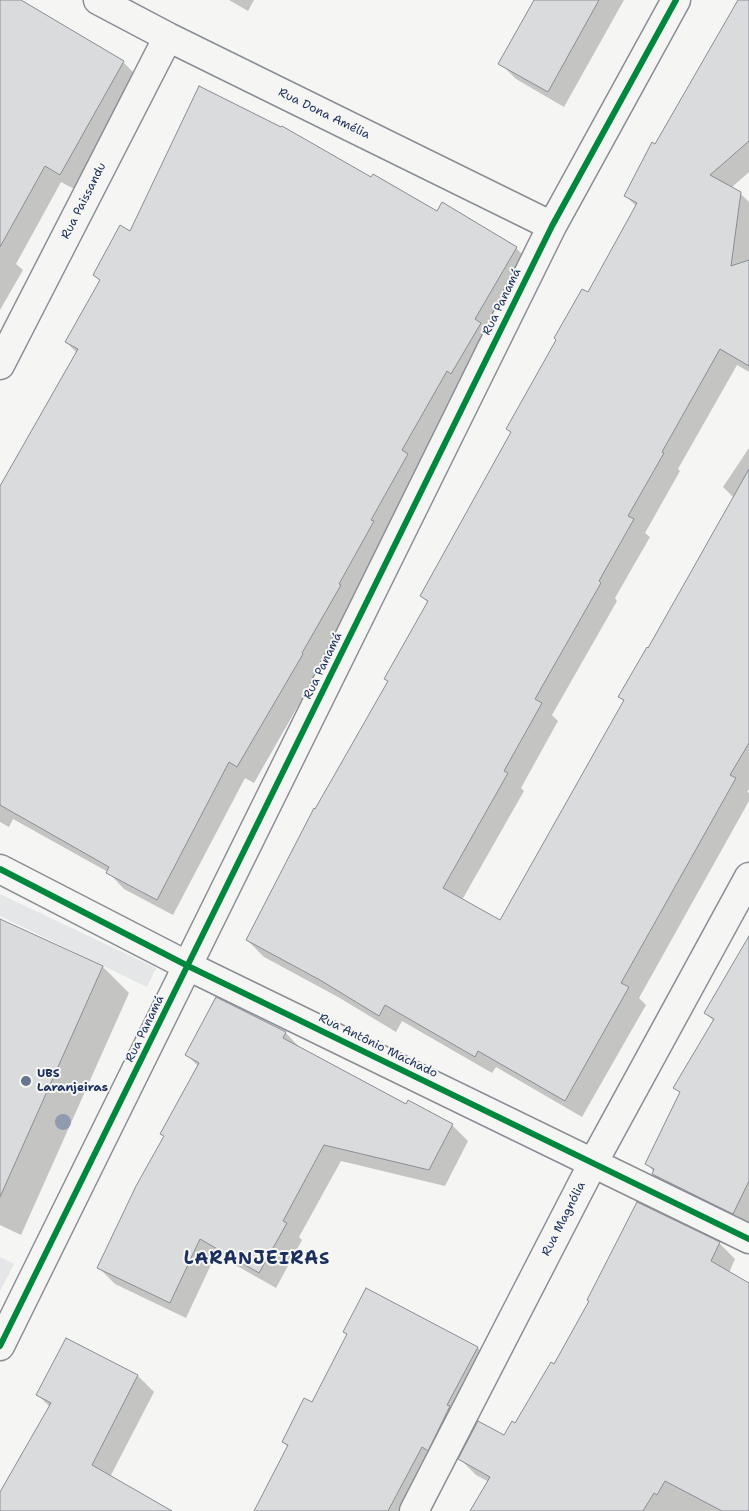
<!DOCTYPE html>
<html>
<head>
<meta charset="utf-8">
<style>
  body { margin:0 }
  canvas { display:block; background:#f5f5f3 }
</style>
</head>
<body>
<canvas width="749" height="1511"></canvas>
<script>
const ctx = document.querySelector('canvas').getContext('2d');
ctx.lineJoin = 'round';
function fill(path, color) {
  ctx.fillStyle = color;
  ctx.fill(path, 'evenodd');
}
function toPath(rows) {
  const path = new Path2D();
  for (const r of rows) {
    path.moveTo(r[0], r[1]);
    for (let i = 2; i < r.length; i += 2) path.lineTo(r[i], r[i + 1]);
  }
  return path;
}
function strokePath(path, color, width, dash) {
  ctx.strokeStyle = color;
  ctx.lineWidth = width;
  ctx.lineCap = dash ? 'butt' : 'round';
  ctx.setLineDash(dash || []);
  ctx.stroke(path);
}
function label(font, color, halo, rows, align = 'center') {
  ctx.font = font + ' "Shantell Sans",sans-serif';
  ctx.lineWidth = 4;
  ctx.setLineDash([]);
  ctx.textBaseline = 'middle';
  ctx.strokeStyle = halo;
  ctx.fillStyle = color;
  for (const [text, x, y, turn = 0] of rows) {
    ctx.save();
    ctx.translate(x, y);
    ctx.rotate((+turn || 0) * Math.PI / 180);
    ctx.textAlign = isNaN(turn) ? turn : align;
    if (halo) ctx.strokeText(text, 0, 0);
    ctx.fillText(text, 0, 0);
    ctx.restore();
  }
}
fill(toPath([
  [0,894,156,968,147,987,0,916],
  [0,1257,14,1264,0,1291]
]), '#e4e6e7');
fill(toPath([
  [0,0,18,0,123,62,139,78,76,190,61,182,16,264,23,270,0,310],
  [229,0,254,0,248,11],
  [535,0,624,0,564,107,516,79,500,63],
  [740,0,749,0,749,172,731,188,740,193,749,202,749,372,737,365,678,469,680,471,645,533,650,537,615,598,617,601,552,715,558,721,521,788,524,791,462,900,500,922,624,702,620,697,649,650,734,498,723,487,749,448,749,789,747,792,749,793,749,801,639,998,646,1005,582,1117,496,1067,492,1073,402,1021,396,1032,338,997,264,957,247,940,316,810,389,682,385,679,428,603,422,596,512,433,508,429,588,294,637,207,626,196],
  [372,179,437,212,516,248,532,264,418,466,423,471,356,602,317,670,318,671,254,783,245,778,173,915,124,889,108,872,13,819,9,827,0,822,0,488,77,353,66,342,101,281,94,275,130,232],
  [0,920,103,967,129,993,21,1235,0,1225],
  [749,958,749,1229,669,1190,653,1174,654,1172,647,1164,680,1093,675,1087,714,1021,705,1013],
  [216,999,286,1033,302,1050,406,1106,452,1125,468,1141,445,1186,341,1161,299,1237,302,1240,276,1288,216,1254,186,1318,115,1284,99,1268,165,1137,162,1134,199,1067,187,1055],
  [719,1243,735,1259,729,1273,749,1284,749,1511,471,1511,489,1482,476,1475,460,1459,505,1436,516,1425,555,1366],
  [366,1290,478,1348,494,1364,413,1511,256,1511,288,1447,283,1442,312,1404,348,1335],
  [67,1340,138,1376,154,1392,110,1477,167,1511,0,1511,0,1495,50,1407,38,1395]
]), '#0003');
const building = toPath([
  [0,0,21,0,124,61,60,175,45,166,0,247,0,0],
  [534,0,599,0,548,92,498,64,534,0],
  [738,0,749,0,749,141,710,175,741,192,731,266,749,260,749,366,720,349,662,452,664,453,628,516,634,519,599,581,601,583,535,699,542,703,504,771,508,773,443,888,500,920,624,700,618,697,647,647,648,648,749,469,749,743,730,775,736,778,621,983,629,987,565,1101,478,1051,475,1057,385,1005,379,1016,320,980,246,940,314,808,315,809,388,681,384,679,428,601,420,596,511,432,506,429,556,340,554,338,582,289,588,292,637,203,624,196,652,142,655,144,738,0],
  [199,86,281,127,282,126,371,177,373,174,437,211,442,202,517,247,475,319,481,323,451,374,447,371,402,450,408,454,371,520,374,521,339,584,341,585,302,653,303,654,237,767,229,762,157,900,106,873,109,867,0,805,0,486,78,349,65,342,100,280,93,275,120,225,130,231,199,86],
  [0,919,103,966,0,1197,0,919],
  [749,936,749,1181,733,1214,652,1174,654,1169,645,1164,680,1092,673,1088,714,1019,704,1013,749,936],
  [216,997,286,1032,283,1038,406,1104,408,1100,453,1124,429,1170,324,1145,283,1221,287,1223,259,1273,200,1239,170,1303,97,1268,136,1186,164,1136,160,1134,199,1063,185,1055,216,997],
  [637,1202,720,1242,711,1261,749,1283,749,1511,722,1511,665,1481,657,1495,654,1493,643,1511,470,1511,490,1477,458,1459,478,1421,504,1435,512,1421,515,1423,551,1362,554,1364,589,1301,587,1300,637,1202],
  [366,1288,478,1347,447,1405,450,1406,428,1451,422,1447,388,1511,254,1511,288,1445,282,1442,304,1398,312,1402,347,1334,343,1332,366,1288],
  [66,1338,138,1375,92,1465,172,1511,0,1511,0,1492,51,1403,36,1395,66,1338]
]);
fill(building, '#dadbdc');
strokePath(building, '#898d95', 1);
const minor = toPath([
  [98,0,168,37,552,226],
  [0,365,168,37],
  [0,869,188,966,749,1239],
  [0,1346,552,226,676,0],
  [414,1511,593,1163,749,877]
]);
strokePath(minor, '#898d95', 31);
strokePath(minor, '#f5f5f3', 28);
strokePath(toPath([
  [0,869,188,966,749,1239],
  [0,1346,552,226,676,0]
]), '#00873e', 6);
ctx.fillStyle = '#919baf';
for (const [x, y] of [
  [63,1122]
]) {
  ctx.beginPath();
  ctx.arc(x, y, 8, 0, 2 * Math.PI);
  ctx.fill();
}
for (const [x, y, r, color] of [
  [26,1081,6,"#677492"]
]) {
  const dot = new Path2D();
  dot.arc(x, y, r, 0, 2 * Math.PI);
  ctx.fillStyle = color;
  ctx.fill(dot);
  strokePath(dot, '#f6f6f2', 2);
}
label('12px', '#1b2f5e', '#f6f6f2', [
  ["Rua Dona Amélia",324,114,26],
  ["Rua Paissandu",84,201,-63],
  ["Rua Panamá",502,302,-64],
  ["Rua Panamá",323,666,-64],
  ["Rua Panamá",145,1029,-64],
  ["Rua Antônio Machado",378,1046,26],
  ["Rua Magnólia",564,1219,-63]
]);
label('bold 12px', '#1b2f5e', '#f6f6f2', [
  ["UBS",37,1074],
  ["Laranjeiras",37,1088]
], 'left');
ctx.letterSpacing = '1px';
label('bold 18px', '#1b2f5e', '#f6f6f2', [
  ["LARANJEIRAS",257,1259]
]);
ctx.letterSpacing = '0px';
</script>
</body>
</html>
